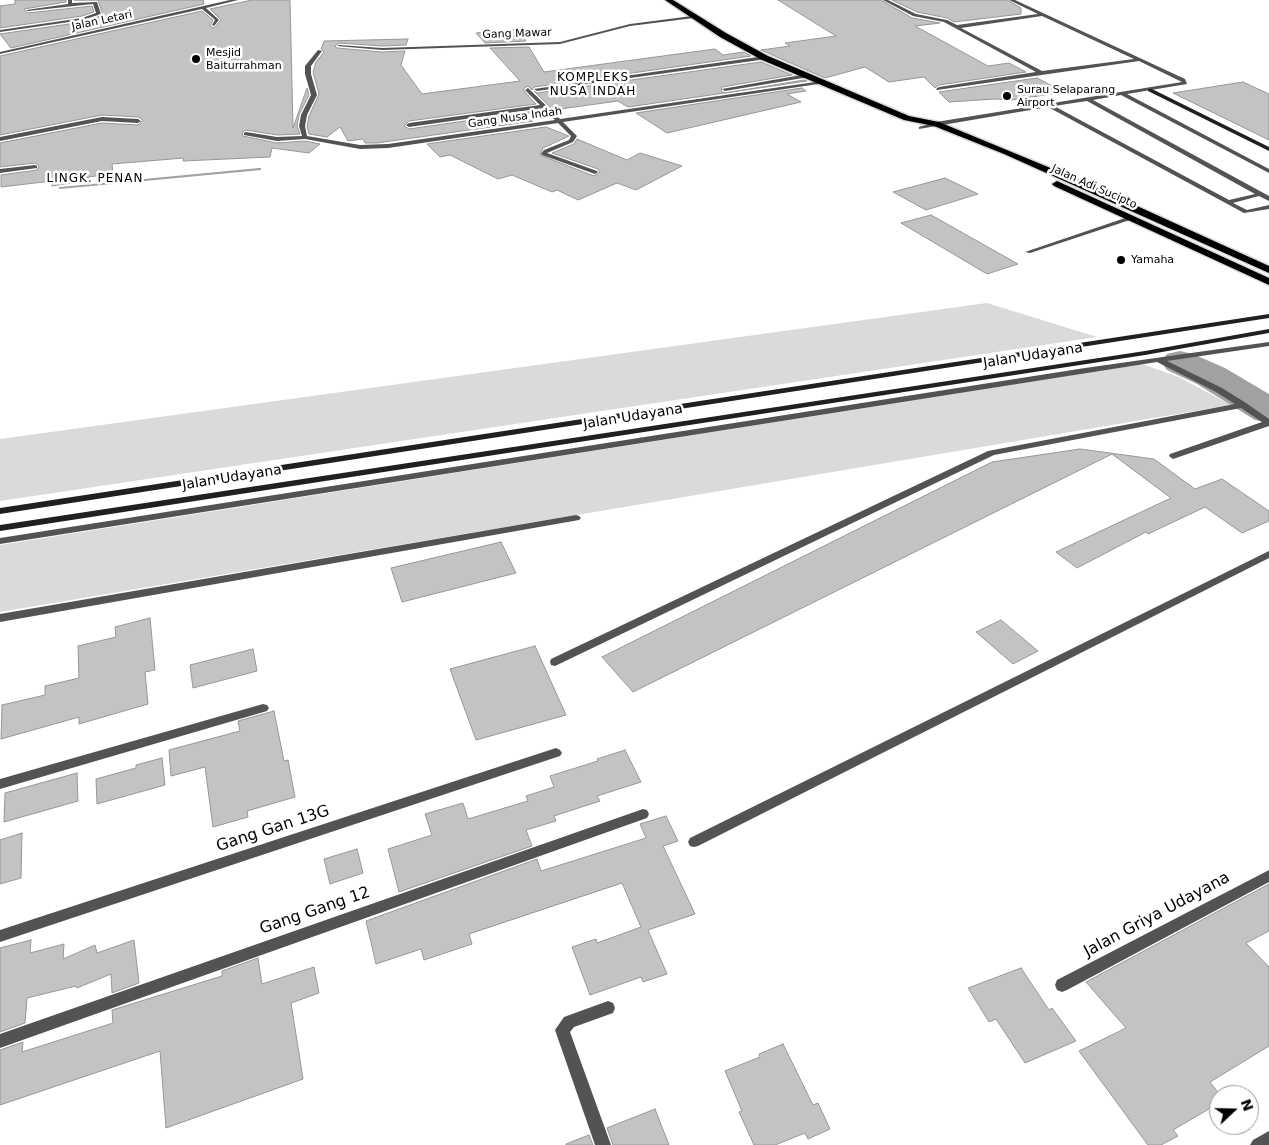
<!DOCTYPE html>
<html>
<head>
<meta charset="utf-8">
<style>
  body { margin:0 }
  #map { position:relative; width:1269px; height:1145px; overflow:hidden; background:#fff; font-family:"DejaVu Sans",sans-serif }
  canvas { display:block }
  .north { position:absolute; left:1209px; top:1085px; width:50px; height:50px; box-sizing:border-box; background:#fff; border:1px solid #999; border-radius:50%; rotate:69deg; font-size:14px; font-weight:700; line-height:20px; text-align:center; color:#000 }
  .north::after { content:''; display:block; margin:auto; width:18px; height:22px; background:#000; clip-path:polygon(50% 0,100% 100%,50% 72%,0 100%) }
</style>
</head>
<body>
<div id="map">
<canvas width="1269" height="1145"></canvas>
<div class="north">N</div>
</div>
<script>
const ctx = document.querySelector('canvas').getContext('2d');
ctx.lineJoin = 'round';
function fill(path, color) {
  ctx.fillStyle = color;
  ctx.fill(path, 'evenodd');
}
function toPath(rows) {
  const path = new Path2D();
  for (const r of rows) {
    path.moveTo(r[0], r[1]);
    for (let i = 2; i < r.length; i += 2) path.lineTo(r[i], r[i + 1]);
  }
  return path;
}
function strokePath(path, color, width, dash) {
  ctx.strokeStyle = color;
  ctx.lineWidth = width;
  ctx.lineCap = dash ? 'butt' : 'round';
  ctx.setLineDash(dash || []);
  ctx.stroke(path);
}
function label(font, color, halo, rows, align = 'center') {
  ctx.font = font + ' "DejaVu Sans",sans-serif';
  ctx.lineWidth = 5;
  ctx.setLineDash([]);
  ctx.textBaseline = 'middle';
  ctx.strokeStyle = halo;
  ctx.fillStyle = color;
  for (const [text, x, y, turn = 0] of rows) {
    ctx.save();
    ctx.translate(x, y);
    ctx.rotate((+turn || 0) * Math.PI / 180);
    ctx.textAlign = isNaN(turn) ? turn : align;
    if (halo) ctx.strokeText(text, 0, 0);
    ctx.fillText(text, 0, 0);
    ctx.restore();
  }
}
fill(toPath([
  [987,303,1097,337,0,501,0,439],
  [1142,364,1179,377,1231,405,0,612,0,545]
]), '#dadada');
fill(toPath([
  [259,168,261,168,261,170,60,189,58,188,60,187,259,168]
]), '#a1a1a1');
fill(toPath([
  [1180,351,1193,354,1225,368,1269,394,1269,423,1255,420,1197,384,1167,370,1161,362,1167,354,1180,351]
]), '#a1a1a1');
const building = toPath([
  [15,0,66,0,66,2,24,9,28,13,92,6,94,12,82,16,0,28,0,6,15,4,15,0],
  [74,0,203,0,204,4,11,48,0,34,83,22,103,15,98,0,74,0],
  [252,0,290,0,293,128,307,88,309,95,299,115,297,126,300,134,277,135,246,130,242,133,243,136,277,143,305,141,320,144,309,153,272,148,270,157,183,161,184,158,112,164,113,173,78,179,78,182,52,186,52,181,1,187,1,175,37,170,39,166,35,163,0,167,0,143,102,123,138,125,143,120,138,117,102,115,0,135,0,56,202,11,213,20,210,26,214,28,221,20,210,9,252,0],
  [778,0,881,0,912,18,940,23,915,26,988,66,1009,63,1026,72,939,85,935,88,924,77,889,82,865,67,825,78,761,50,790,46,785,43,836,36,778,0],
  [892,0,1007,0,1021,8,1021,14,954,22,947,18,917,12,892,0],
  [518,29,526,41,485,43,476,33,518,29],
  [408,39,406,45,382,46,339,43,335,46,337,48,382,52,405,51,401,65,422,94,520,81,490,48,529,47,544,72,715,49,723,55,744,52,751,56,534,87,532,90,528,86,524,88,524,91,536,104,409,121,404,126,409,129,542,110,544,111,518,115,533,121,377,143,365,143,363,139,348,141,340,127,327,137,309,134,307,126,309,116,319,94,313,72,316,62,324,52,321,49,324,41,408,39],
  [761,62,792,75,722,87,721,91,725,93,804,80,807,81,628,107,618,101,553,110,534,91,537,93,761,62],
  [1037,78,1064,92,1012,100,995,99,949,102,939,92,1037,78],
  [1243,82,1269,94,1269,140,1173,93,1243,82],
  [802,88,806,91,787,94,801,102,667,133,636,113,802,88],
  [546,127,569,136,543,148,540,155,594,176,600,172,598,169,552,153,574,144,577,139,627,160,640,153,682,166,636,190,617,183,578,200,557,190,552,192,512,175,498,179,450,155,440,157,427,144,546,127],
  [945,178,978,194,926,210,893,192,945,178],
  [931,215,1018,264,987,274,901,223,931,215],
  [1080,449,1154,459,1195,489,1222,479,1269,511,1269,521,1242,533,1205,507,1148,534,1146,532,1077,568,1056,552,1171,498,1112,454,633,692,602,657,992,462,1080,449],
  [501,542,516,573,402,602,391,568,501,542],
  [150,618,155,670,145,672,148,704,79,724,79,717,1,739,2,705,45,695,45,686,79,678,78,646,116,637,115,627,150,618],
  [1001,620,1038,651,1013,664,976,632,1001,620],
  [535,646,566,715,476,740,450,669,535,646],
  [253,649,257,671,193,688,190,665,253,649],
  [274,711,284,761,288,760,295,797,247,811,248,817,213,827,205,767,171,776,169,750,240,731,238,721,274,711],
  [625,750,641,782,597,796,600,801,554,816,556,821,526,830,532,846,399,892,388,849,432,835,425,814,463,803,468,819,528,801,526,796,554,787,550,776,598,761,597,759,625,750],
  [162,758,165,785,97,804,96,779,136,768,136,765,162,758],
  [77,773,78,801,4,822,5,793,77,773],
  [666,816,678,841,663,846,695,914,648,930,667,974,643,982,641,977,590,995,572,947,596,939,597,943,641,927,622,883,469,934,472,944,424,960,421,949,376,964,366,921,537,859,541,871,646,838,640,824,666,816],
  [22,833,21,878,0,884,0,840,22,833],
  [357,849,363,873,330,884,324,859,357,849],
  [1269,884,1269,931,1246,943,1269,967,1269,1046,1210,1082,1220,1095,1219,1103,1173,1130,1178,1136,1161,1145,1148,1145,1079,1051,1126,1028,1086,982,1269,884],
  [31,940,30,953,64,944,63,959,95,945,97,953,134,940,139,983,112,993,111,974,77,988,76,986,27,998,25,1023,0,1032,0,948,31,940],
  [258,958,262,984,314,967,319,993,291,1003,303,1079,166,1128,160,1051,0,1105,0,1050,23,1042,22,1052,113,1023,112,1010,222,976,222,971,258,958],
  [1021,968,1049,1010,1052,1008,1076,1041,1025,1063,996,1019,989,1022,968,988,1021,968],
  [783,1044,813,1105,818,1103,830,1129,808,1139,805,1133,775,1145,754,1145,739,1112,742,1111,725,1071,760,1057,759,1054,783,1044],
  [655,1109,669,1145,613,1145,607,1128,655,1109],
  [589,1135,593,1145,566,1145,566,1144,589,1135]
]);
fill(building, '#c3c3c3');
strokePath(building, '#979797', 1);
const highway = toPath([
  [665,0,673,0,726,33,768,56,909,116,939,122,1082,181,1269,266,1269,273,1004,154,934,126,904,120,762,60,720,37,665,0],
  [1057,181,1269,278,1269,285,1054,186,1052,184,1057,181]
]);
strokePath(highway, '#dbdbdb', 3);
fill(toPath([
  [883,0,888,0,916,14,947,20,957,25,1038,14,1009,0,1015,0,1185,79,1187,84,1127,94,1269,169,1269,173,1121,95,1093,100,1269,196,1269,201,1259,196,1233,203,1247,210,1269,205,1269,209,1244,213,1048,107,919,129,919,127,936,122,1182,82,1139,61,937,90,936,89,939,87,1036,72,944,22,913,16,883,0],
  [1042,16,1134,59,1042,71,961,28,1042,16],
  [1087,101,1255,194,1229,200,1054,106,1087,101],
  [1131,216,1133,217,1133,219,1030,253,1025,252,1131,216],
  [576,515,579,516,581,518,579,520,0,622,0,614,576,515]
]), '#535353');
fill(toPath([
  [68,0,72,0,72,3,97,2,101,14,83,20,0,32,0,30,82,18,96,13,93,4,28,11,26,10,68,4,68,0],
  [230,0,238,0,206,8,219,20,214,26,212,25,215,20,213,18,202,9,0,54,0,52,230,0],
  [692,16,694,18,630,26,560,44,382,50,337,46,339,45,382,48,560,42,630,24,692,16],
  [318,50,322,51,311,66,311,74,317,95,307,115,305,126,307,136,360,145,388,144,555,120,543,108,409,127,406,125,409,123,540,105,525,90,528,88,560,119,822,81,825,83,563,122,577,136,573,142,547,153,597,171,598,172,595,174,542,155,541,154,544,150,569,140,571,136,558,123,388,148,360,149,305,139,277,141,244,135,244,133,246,132,277,137,302,136,299,126,301,115,311,95,305,74,305,66,318,50],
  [765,56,767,59,537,91,534,89,765,56],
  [807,74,810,76,809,77,725,91,722,89,807,74],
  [102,117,138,119,141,121,138,123,102,121,0,141,0,137,102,117],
  [35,165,37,166,37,168,0,173,0,169,35,165],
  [1269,342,1269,346,1167,361,1222,388,1246,403,1269,419,1269,426,1173,459,1169,456,1170,454,1262,422,1241,408,994,455,555,666,551,665,550,662,551,659,988,451,1235,404,1216,392,1157,362,0,544,0,538,1085,368,1269,342],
  [1269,551,1269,558,698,846,694,847,690,846,688,842,690,838,1269,551],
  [263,704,267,705,269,708,267,711,0,789,0,779,263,704],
  [556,748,560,750,562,753,560,756,0,942,0,930,556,748],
  [643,809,647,810,649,814,647,818,0,1048,0,1034,643,809],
  [1269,870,1269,882,1067,990,1062,992,1057,990,1055,985,1057,980,1269,870],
  [608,1001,613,1003,615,1008,613,1013,574,1027,570,1032,611,1145,595,1145,555,1030,564,1017,608,1001],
  [1269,1131,1269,1145,1250,1145,1253,1140,1269,1131]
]), '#535353');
fill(toPath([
  [1148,89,1152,89,1269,147,1269,151,1148,91,1148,89],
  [1269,314,1269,318,0,514,0,508,1269,314],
  [1269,329,1269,333,1145,355,0,531,0,525,1145,351,1269,329]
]), '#202020');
fill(highway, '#000');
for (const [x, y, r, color] of [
  [196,59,5,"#000"],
  [1007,96,5,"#000"],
  [1121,260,5,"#000"]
]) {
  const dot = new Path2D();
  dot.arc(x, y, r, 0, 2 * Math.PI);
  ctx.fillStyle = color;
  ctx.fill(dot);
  strokePath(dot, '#fff', 2);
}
label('11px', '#000', '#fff', [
  ["Jalan Letari",102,21,-12],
  ["Gang Mawar",517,34,-2],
  ["Gang Nusa Indah",515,118,-8],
  ["Jalan Adi Sucipto",1094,187,24]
]);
label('11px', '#000', '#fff', [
  ["Mesjid",206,53],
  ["Baiturrahman",206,66],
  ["Surau Selaparang",1017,90],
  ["Airport",1017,103],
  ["Yamaha",1131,260]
], 'left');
ctx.letterSpacing = '1px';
label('12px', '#000', '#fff', [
  ["KOMPLEKS",593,78],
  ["NUSA INDAH",593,92],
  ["LINGK. PENAN",95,179]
]);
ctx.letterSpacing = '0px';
label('14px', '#000', '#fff', [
  ["Jalan Udayana",1033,356,-9],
  ["Jalan Udayana",633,417,-9],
  ["Jalan Udayana",232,478,-9]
]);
label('16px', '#000', '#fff', [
  ["Gang Gan 13G",273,829,-18],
  ["Gang Gang 12",315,911,-19],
  ["Jalan Griya Udayana",1157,915,-28]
]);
</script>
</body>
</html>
